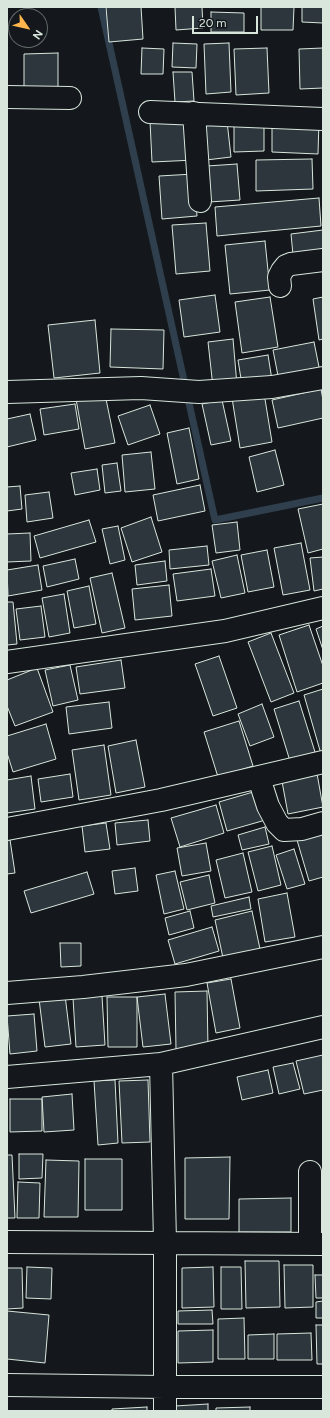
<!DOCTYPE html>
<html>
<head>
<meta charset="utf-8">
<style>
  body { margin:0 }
  #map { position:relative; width:330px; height:1418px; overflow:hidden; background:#14181c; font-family:Figtree,sans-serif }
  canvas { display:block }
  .frame { position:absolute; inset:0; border:8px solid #d8e6dc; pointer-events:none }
  .north { position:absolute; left:8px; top:8px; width:40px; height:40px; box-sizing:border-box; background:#14181c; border:1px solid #626a69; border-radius:50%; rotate:124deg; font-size:11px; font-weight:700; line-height:16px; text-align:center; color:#d8e6dc }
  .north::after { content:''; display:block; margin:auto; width:14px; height:18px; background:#ffb74d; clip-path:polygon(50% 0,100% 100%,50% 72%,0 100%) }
  .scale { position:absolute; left:192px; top:16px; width:66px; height:18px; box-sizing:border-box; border:2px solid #d8e6dc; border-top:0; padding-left:5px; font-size:12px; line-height:14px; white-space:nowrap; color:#d8e6dc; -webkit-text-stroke:3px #14181c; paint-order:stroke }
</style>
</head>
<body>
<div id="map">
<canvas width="330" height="1418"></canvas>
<div class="frame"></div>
<div class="north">N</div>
<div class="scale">20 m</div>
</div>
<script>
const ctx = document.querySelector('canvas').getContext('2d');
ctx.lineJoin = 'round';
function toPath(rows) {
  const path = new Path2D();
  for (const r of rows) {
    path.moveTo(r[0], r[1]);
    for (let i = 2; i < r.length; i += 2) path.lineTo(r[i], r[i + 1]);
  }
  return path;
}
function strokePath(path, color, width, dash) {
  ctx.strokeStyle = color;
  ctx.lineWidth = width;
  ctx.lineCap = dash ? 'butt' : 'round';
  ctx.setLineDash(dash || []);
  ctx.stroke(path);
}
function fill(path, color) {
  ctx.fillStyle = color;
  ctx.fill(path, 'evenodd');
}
strokePath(toPath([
  [101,7,215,520,323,498]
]), '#2f3f4d', 7);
const building = toPath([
  [106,7,141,7,143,39,109,42,106,7],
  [175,7,202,7,203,28,176,30,175,7],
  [261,7,294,7,293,30,261,30,261,7],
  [302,7,323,7,323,23,302,22,302,7],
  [211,12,244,13,244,32,211,32,211,12],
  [173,43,197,44,196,68,172,67,173,43],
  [229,43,231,92,206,94,204,44,229,43],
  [142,48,164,49,163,74,141,74,142,48],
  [267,48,269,93,236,95,234,49,267,48],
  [323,48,323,88,300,89,299,49,323,48],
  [58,53,58,88,24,89,24,54,58,53],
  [173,72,192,72,194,101,175,102,173,72],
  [193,118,195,160,152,162,150,121,193,118],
  [227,121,231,157,206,160,202,124,227,121],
  [264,121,264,151,234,152,234,122,264,121],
  [319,121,318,154,272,152,272,122,319,121],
  [312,159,313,189,256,191,256,160,312,159],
  [237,164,240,200,209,202,207,166,237,164],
  [194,174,197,216,162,219,159,176,194,174],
  [319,198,321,226,217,236,215,207,319,198],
  [206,223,210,271,176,274,172,225,206,223],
  [323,230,323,251,293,255,291,234,323,230],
  [265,241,270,290,230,294,225,245,265,241],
  [215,295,220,332,184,337,179,300,215,295],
  [270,297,278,347,242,353,235,302,270,297],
  [323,297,323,339,319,340,313,299,323,297],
  [95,320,100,373,54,378,48,325,95,320],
  [111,329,164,330,163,369,110,367,111,329],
  [233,339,237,385,213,387,208,342,233,339],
  [314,342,320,372,279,381,273,350,314,342],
  [268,355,272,380,242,385,238,360,268,355],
  [321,389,323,400,323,418,278,428,272,400,321,389],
  [264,393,272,442,240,448,232,398,264,393],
  [105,394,115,443,85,449,76,399,105,394],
  [222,400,231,441,211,445,202,404,222,400],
  [75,404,79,429,44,435,40,409,75,404],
  [150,405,160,434,128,445,118,416,150,405],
  [30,414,36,440,7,447,7,419,30,414],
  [189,428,199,479,177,484,167,433,189,428],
  [275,450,284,485,257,492,249,457,275,450],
  [151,452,155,489,125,492,122,455,151,452],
  [117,463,121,491,105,493,102,465,117,463],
  [97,469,100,490,75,495,71,473,97,469],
  [200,485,205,511,158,521,153,495,200,485],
  [20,486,22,509,7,511,7,487,20,486],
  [49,492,53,518,27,522,25,495,49,492],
  [323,504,323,549,308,553,298,509,323,504],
  [151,517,162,552,132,562,121,528,151,517],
  [89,520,96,542,40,558,34,536,89,520],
  [237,522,240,550,216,553,212,525,237,522],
  [118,526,125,560,110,564,102,529,118,526],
  [30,533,31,561,7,562,7,534,30,533],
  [301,543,310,590,283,595,274,548,301,543],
  [207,546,209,565,170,569,169,550,207,546],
  [267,550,274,587,248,592,241,555,267,550],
  [237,555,245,593,221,598,212,561,237,555],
  [323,557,323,589,314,591,310,558,323,557],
  [75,559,79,579,47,587,43,566,75,559],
  [165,561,167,581,137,585,135,565,165,561],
  [38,565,42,590,8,596,7,570,38,565],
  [211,569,215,596,177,601,173,574,211,569],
  [112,573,125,628,102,633,90,578,112,573],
  [169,585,172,616,135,620,132,589,169,585],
  [89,586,96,624,74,628,67,591,89,586],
  [64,594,70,633,49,637,42,598,64,594],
  [7,602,13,602,17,644,7,645,7,602],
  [41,606,45,637,20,640,16,609,41,606],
  [309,625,323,666,323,683,297,692,279,635,309,625],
  [323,626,323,650,316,629,323,626],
  [271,633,294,693,271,702,248,642,271,633],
  [219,656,237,708,213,716,195,664,219,656],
  [121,660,125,688,80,694,76,667,121,660],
  [70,665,78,700,53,706,45,670,70,665],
  [37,668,53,712,15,726,7,706,7,680,37,668],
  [323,689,323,754,321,754,304,695,323,689],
  [299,701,315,752,290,761,274,709,299,701],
  [109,702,112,728,69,734,66,707,109,702],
  [262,704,274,737,250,746,238,714,262,704],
  [239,721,253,766,218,777,204,732,239,721],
  [46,724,56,759,13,772,7,753,7,736,46,724],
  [136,740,145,787,116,793,108,746,136,740],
  [104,745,111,795,79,800,72,750,104,745],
  [316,768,323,807,288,814,281,776,316,768],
  [70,774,73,797,41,802,38,779,70,774],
  [31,776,35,809,7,813,7,780,31,776],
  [260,790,269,819,227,831,219,802,260,790],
  [216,805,224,833,180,847,171,818,216,805],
  [148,820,150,841,117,845,115,823,148,820],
  [106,823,110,849,85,852,82,826,106,823],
  [265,827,269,844,242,850,238,835,265,827],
  [323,832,323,877,309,881,297,840,323,832],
  [7,833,9,833,15,873,7,874,7,833],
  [206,843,211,871,182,876,177,848,206,843],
  [272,846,281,885,258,891,248,852,272,846],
  [294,849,305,884,287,889,276,855,294,849],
  [243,853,252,892,225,898,216,860,243,853],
  [135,868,138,891,115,894,112,871,135,868],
  [175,871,184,909,164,914,156,875,175,871],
  [87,872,94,894,31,913,24,891,87,872],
  [209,875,215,903,187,910,180,882,209,875],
  [287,893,295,937,265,942,258,899,287,893],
  [249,897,251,909,213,917,211,906,249,897],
  [190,911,194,928,169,935,165,918,190,911],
  [252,911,260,949,223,958,215,920,252,911],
  [212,927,219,951,175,964,168,940,212,927],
  [60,943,81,943,81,966,61,967,60,943],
  [231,979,240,1028,216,1033,207,983,231,979],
  [207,991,208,1049,176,1050,175,992,207,991],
  [165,994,171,1044,143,1047,137,997,165,994],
  [65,995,71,1044,45,1047,39,999,65,995],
  [102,996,105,1045,76,1047,73,998,102,996],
  [107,997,137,997,137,1047,108,1047,107,997],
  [34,1014,37,1051,10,1054,7,1016,34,1014],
  [323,1055,323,1090,304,1094,296,1061,323,1055],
  [293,1063,300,1089,279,1094,273,1067,293,1063],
  [268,1070,273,1093,242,1100,237,1077,268,1070],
  [115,1080,118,1143,98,1145,94,1081,115,1080],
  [148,1080,150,1142,122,1143,119,1081,148,1080],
  [72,1094,74,1130,44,1132,42,1097,72,1094],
  [10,1099,42,1099,42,1131,10,1132,10,1099],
  [19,1154,43,1154,42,1178,19,1179,19,1154],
  [7,1155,12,1155,15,1218,7,1218,7,1155],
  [230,1157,229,1219,185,1219,185,1158,230,1157],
  [85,1159,122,1159,122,1210,85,1210,85,1159],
  [46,1160,79,1161,78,1217,44,1217,46,1160],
  [18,1182,40,1183,39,1218,17,1218,18,1182],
  [291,1198,291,1232,239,1232,239,1199,291,1198],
  [245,1261,279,1261,280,1307,246,1308,245,1261],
  [284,1265,313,1265,313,1307,285,1308,284,1265],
  [27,1267,52,1268,51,1299,26,1298,27,1267],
  [213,1267,214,1307,182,1308,182,1268,213,1267],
  [221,1267,241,1267,242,1309,221,1309,221,1267],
  [7,1268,22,1268,23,1308,7,1309,7,1268],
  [315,1275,323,1275,323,1298,316,1298,315,1275],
  [323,1301,323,1318,316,1318,316,1302,323,1301],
  [212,1310,213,1324,178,1324,178,1311,212,1310],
  [7,1311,49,1315,45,1363,7,1359,7,1311],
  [244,1318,245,1359,218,1359,218,1319,244,1318],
  [316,1325,323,1325,323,1364,317,1364,316,1325],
  [213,1330,213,1362,178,1363,178,1331,213,1330],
  [311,1333,312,1360,277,1360,277,1334,311,1333],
  [274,1334,274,1359,248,1359,248,1335,274,1334],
  [208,1404,208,1411,175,1411,175,1406,208,1404],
  [147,1407,147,1411,112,1411,112,1409,147,1407],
  [250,1407,250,1411,216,1411,216,1408,250,1407]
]);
fill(building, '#2c363c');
strokePath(building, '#d8e6dc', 1);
const minor = toPath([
  [7,97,70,98],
  [150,112,323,119],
  [194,113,200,201],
  [280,286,279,277,282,271,286,266,291,264,323,260],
  [7,392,141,388,199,392,272,387,323,378],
  [7,662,225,631,323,608],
  [259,778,268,806,277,823,284,830,302,829,323,823],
  [7,829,161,800,323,762],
  [7,993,83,987,186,975,323,947],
  [161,1064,165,1242,165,1411],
  [7,1077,161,1064,323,1027],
  [310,1172,310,1244],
  [7,1242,323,1244],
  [7,1385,165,1387,323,1387]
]);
strokePath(minor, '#d8e6dc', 24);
strokePath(minor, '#14181c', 22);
</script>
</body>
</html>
